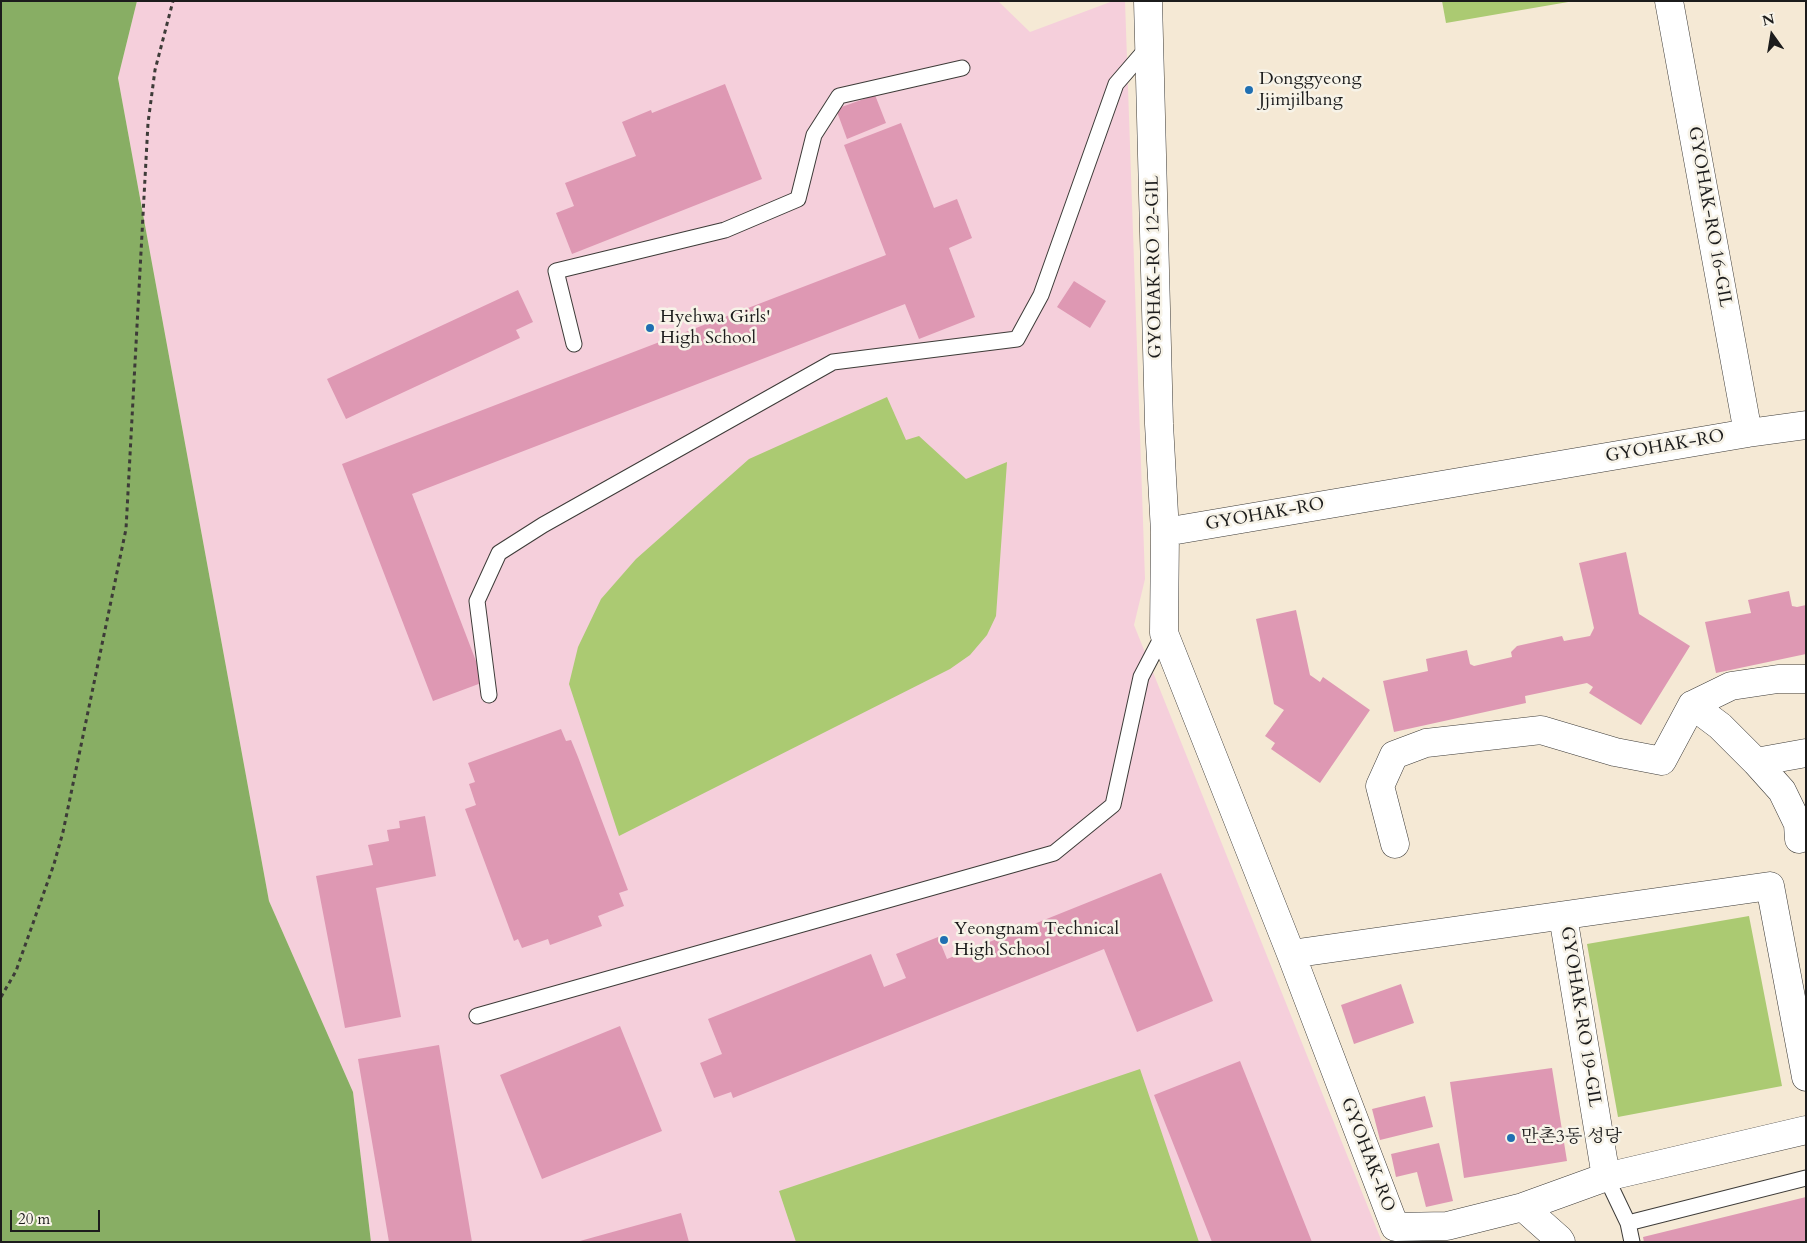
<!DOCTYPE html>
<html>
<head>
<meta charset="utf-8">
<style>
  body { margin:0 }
  #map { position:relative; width:1807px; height:1243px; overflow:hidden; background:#f5e9d5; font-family:Cardo,serif }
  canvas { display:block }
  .frame { position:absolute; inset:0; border:2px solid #1c1c1c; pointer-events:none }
  .north { position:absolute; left:1747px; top:10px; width:50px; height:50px; -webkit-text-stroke:4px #f7f3e8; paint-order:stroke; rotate:347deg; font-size:14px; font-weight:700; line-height:20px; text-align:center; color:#1c1c1c }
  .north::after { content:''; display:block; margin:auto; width:18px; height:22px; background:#1c1c1c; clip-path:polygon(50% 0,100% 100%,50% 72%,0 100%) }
  .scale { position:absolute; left:10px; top:1210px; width:90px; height:22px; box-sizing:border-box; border:2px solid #1c1c1c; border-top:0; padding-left:6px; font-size:15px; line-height:18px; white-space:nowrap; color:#1c1c1c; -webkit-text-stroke:4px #f7f3e8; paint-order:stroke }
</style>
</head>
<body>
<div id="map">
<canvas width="1807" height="1243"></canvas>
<div class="frame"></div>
<div class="north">N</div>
<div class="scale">20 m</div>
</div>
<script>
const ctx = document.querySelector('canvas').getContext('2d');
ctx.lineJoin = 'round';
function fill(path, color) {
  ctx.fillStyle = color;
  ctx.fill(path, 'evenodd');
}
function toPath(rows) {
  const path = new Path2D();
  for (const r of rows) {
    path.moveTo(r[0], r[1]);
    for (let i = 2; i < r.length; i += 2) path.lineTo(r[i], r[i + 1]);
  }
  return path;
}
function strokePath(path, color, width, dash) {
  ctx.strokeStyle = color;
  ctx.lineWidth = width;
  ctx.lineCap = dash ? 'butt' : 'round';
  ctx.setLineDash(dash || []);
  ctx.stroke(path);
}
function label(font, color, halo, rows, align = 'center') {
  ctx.font = font + ' Cardo,"Noto Serif KR",serif';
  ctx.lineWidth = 5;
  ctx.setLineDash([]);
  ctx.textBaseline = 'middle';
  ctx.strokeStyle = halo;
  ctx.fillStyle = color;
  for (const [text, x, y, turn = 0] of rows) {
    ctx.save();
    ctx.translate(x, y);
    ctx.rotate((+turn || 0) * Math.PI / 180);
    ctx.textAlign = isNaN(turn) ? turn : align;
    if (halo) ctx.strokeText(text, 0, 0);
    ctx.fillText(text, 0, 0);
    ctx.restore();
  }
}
fill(toPath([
  [137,1,998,1,1030,32,1113,1,1125,1,1145,579,1134,625,1382,1242,371,1242,353,1092,269,901,118,78]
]), '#f5cfdb');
fill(toPath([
  [1442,1,1574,1,1446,23],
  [887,397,906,440,919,436,966,479,1007,462,996,616,987,635,970,655,950,669,619,836,569,684,578,647,601,599,636,559,749,459],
  [1749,916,1782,1086,1618,1117,1587,944],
  [1140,1069,1199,1242,796,1242,779,1191]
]), '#abca72');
fill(toPath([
  [1,1,137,1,118,78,269,901,353,1092,371,1242,1,1242]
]), '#88ae64');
fill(toPath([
  [725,84,762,179,572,254,556,213,574,206,565,183,636,156,622,122,651,110,652,113],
  [875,95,886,123,847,139,836,109],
  [901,123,934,208,957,199,972,238,949,248,975,317,919,339,905,304,412,494,484,682,433,701,342,464,886,255,844,145],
  [1074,281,1106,301,1090,328,1057,307],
  [518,290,533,322,516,330,520,338,346,419,327,379],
  [1626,552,1639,614,1690,646,1641,725,1589,693,1593,687,1587,683,1525,696,1526,703,1394,732,1383,681,1428,671,1426,659,1467,650,1470,664,1474,666,1512,657,1511,652,1517,646,1562,636,1564,641,1590,636,1594,628,1579,563],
  [1789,591,1792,606,1797,607,1806,605,1806,654,1716,673,1705,622,1751,613,1748,600],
  [1296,610,1310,675,1320,682,1323,677,1370,710,1320,783,1271,749,1275,743,1265,736,1284,710,1274,704,1256,619],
  [561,729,566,741,571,740,578,757,628,890,619,893,624,906,598,916,602,926,550,945,548,939,522,948,518,939,514,941,465,809,476,805,469,784,475,782,468,763],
  [425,816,436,876,376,888,401,1017,345,1028,316,876,373,865,368,845,389,841,387,830,400,828,399,821],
  [1161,873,1213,1001,1137,1032,1104,949,733,1098,731,1092,714,1098,700,1063,722,1054,708,1019,871,954,884,987,906,978,896,954,938,937,947,959],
  [1401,984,1414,1023,1354,1044,1341,1005],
  [620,1026,662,1131,542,1179,500,1075],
  [439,1045,472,1242,389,1242,358,1059],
  [1240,1061,1312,1242,1212,1242,1154,1095],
  [1552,1068,1567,1161,1464,1178,1450,1082],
  [1425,1096,1433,1127,1380,1140,1372,1109],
  [1439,1143,1453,1201,1426,1207,1417,1172,1396,1177,1391,1154],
  [1806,1197,1806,1242,1644,1242,1643,1237],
  [681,1213,689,1242,580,1242,580,1241]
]), '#de98b3');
const lane = toPath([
  [574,344,556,271,725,230,798,199,814,135,839,96,962,68],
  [489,695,477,601,499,553,543,525,833,362,1017,339,1041,295,1116,84,1148,47],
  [477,1016,1054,853,1113,805,1141,677,1164,633],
  [1606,1177,1628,1223,1632,1242],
  [1628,1223,1806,1178]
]);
const street = toPath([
  [1148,1,1159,424,1165,532,1164,633,1291,954,1395,1227,1447,1226,1523,1207,1606,1177,1806,1130],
  [1669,1,1748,433],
  [1165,532,1748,433,1806,425],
  [1692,705,1731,686,1778,679,1806,679],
  [1799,839,1798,824,1782,791,1756,762,1806,753],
  [1395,844,1380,786,1394,755,1426,743,1541,730,1615,752,1662,761,1692,705,1720,726,1756,762],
  [1563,916,1606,1177],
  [1291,954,1770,886,1806,1077],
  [1523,1207,1559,1239,1561,1242]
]);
strokePath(lane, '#3d3b38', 17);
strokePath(street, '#3d3b38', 29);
strokePath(toPath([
  [1,997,16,971,54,864,63,832,126,529,148,123,155,70,173,1]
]), '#3d3b38', 3, [4, 4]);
strokePath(lane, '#fff', 15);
strokePath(street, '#fff', 28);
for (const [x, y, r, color] of [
  [1249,90,5,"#1f6fb2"],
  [650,328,5,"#1f6fb2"],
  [944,940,5,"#1f6fb2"],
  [1511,1138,5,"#1f6fb2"]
]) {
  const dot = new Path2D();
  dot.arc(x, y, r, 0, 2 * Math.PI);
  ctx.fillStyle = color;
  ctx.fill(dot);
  strokePath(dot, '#f7f3e8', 2);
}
label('18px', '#1c1c1c', '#f7f3e8', [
  ["Donggyeong",1259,80],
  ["Jjimjilbang",1259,101],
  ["Hyehwa Girls'",660,318],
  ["High School",660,339],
  ["Yeongnam Technical",954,930],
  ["High School",954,951],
  ["만촌3동 성당",1521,1138]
], 'left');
label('18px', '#1c1c1c', '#f7f3e8', [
  ["GYOHAK-RO 16-GIL",1709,217,80],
  ["GYOHAK-RO 12-GIL",1155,267,-91],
  ["GYOHAK-RO",1665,447,-10],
  ["GYOHAK-RO",1265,515,-10],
  ["GYOHAK-RO 19-GIL",1580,1017,81],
  ["GYOHAK-RO",1367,1155,69]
]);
</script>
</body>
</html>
